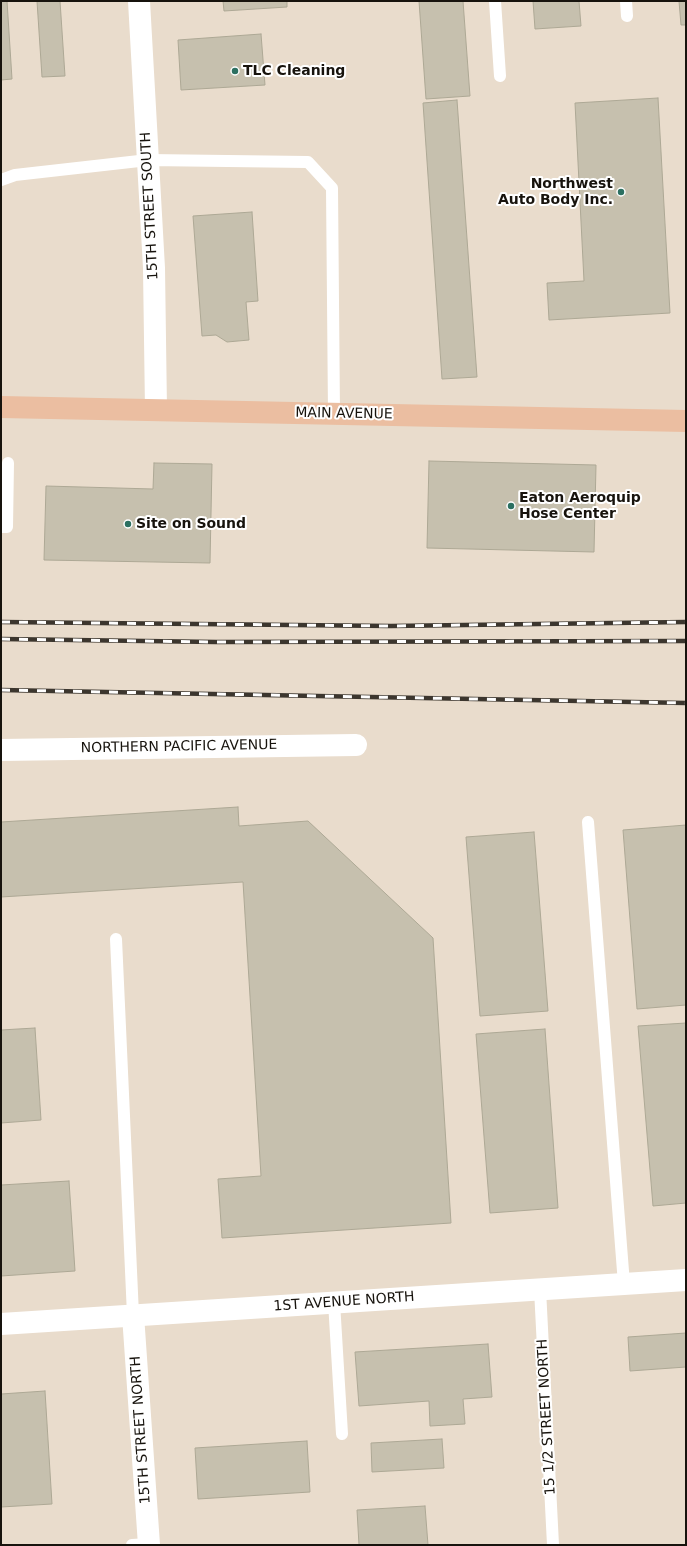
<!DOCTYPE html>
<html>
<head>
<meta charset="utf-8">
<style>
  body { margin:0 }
  #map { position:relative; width:687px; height:1546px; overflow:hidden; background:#e9dccc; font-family:"DejaVu Sans",sans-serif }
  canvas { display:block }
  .frame { position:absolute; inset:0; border:2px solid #17130d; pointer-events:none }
</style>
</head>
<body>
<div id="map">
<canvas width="687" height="1546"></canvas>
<div class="frame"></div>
</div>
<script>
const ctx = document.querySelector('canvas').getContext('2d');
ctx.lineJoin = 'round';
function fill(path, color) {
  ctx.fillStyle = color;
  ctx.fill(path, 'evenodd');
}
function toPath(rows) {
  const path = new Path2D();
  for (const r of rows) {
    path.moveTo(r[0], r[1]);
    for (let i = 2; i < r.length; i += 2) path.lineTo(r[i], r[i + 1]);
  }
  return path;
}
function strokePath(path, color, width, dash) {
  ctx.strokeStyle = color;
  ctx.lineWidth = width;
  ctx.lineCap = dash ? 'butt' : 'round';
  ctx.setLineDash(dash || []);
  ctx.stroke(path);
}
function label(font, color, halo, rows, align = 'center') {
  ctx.font = font + ' "DejaVu Sans",sans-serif';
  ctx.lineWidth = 4;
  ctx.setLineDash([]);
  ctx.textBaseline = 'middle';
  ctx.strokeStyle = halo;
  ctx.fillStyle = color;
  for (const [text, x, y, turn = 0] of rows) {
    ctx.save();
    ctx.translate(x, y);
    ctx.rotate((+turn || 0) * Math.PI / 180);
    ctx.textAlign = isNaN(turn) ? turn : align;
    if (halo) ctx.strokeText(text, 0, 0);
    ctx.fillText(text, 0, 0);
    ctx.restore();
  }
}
const building = toPath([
  [1,1,7,1,12,79,1,80,1,1],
  [37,1,60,1,65,76,42,77,37,1],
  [223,1,287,1,287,7,224,11,223,1],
  [419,1,463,1,470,96,426,99,419,1],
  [533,1,579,1,581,26,535,29,533,1],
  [679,1,686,1,686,25,681,25,679,1],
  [261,34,265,85,181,90,178,40,261,34],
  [658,98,670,313,549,320,547,283,584,281,575,103,658,98],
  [457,100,477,377,442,379,423,103,457,100],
  [252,212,258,301,246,302,249,340,227,342,216,335,202,336,193,216,252,212],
  [429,461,596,465,594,552,427,548,429,461],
  [154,463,212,464,210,563,44,560,46,486,153,489,154,463],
  [238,807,239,826,308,821,433,938,451,1223,222,1238,218,1179,261,1176,243,882,1,897,1,822,238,807],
  [686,825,686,1005,637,1009,623,830,686,825],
  [534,832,548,1011,480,1016,466,837,534,832],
  [686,1023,686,1203,653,1206,638,1026,686,1023],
  [35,1028,41,1120,1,1123,1,1030,35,1028],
  [545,1029,558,1208,490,1213,476,1034,545,1029],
  [69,1181,75,1271,1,1276,1,1185,69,1181],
  [686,1333,686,1367,630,1371,628,1337,686,1333],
  [488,1344,492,1397,463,1399,465,1424,430,1426,429,1401,359,1406,355,1352,488,1344],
  [45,1391,52,1504,1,1507,1,1394,45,1391],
  [442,1439,444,1468,372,1472,371,1443,442,1439],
  [307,1441,310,1492,198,1499,195,1448,307,1441],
  [425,1506,428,1545,359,1545,357,1510,425,1506]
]);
fill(building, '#c6c0ae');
strokePath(building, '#ada895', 1);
strokePath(toPath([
  [495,1,500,76],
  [626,1,627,16],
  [1,180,15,175,148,160,308,162,332,188,334,414],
  [1,527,7,527,8,463],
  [588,822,624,1284],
  [116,939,133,1315],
  [540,1289,553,1545],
  [334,1302,342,1434],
  [132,1545,149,1544]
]), '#fff', 12);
strokePath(toPath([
  [139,1,154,268,156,410],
  [1,750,356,745],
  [133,1315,149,1545]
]), '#fff', 22);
strokePath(toPath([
  [1,1324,686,1280]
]), '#fff', 22);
strokePath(toPath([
  [1,407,686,421]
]), '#ebbea1', 22);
const rail = toPath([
  [1,622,391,626,686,622],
  [1,639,216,642,686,641],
  [1,690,686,703]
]);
strokePath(rail, '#3c362e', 4.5);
strokePath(rail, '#fff', 3, [9]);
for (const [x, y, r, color] of [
  [235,71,4,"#2c7061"],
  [621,192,4,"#2c7061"],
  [511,506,4,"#2c7061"],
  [128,524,4,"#2c7061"]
]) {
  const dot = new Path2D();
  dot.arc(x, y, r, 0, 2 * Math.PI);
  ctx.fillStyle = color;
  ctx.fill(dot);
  strokePath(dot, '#fff', 1.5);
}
label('bold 14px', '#17130d', '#fff', [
  ["TLC Cleaning",243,71],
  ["Northwest",613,184,"right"],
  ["Auto Body Inc.",613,200,"right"],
  ["Eaton Aeroquip",519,498],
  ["Hose Center",519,514],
  ["Site on Sound",136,524]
], 'left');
label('14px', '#17130d', '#fff', [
  ["15TH STREET SOUTH",150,206,-93],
  ["MAIN AVENUE",344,414,1],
  ["NORTHERN PACIFIC AVENUE",179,747,-1],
  ["1ST AVENUE NORTH",344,1302,-4],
  ["15 1/2 STREET NORTH",547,1417,-93],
  ["15TH STREET NORTH",141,1430,-94]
]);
</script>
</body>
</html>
